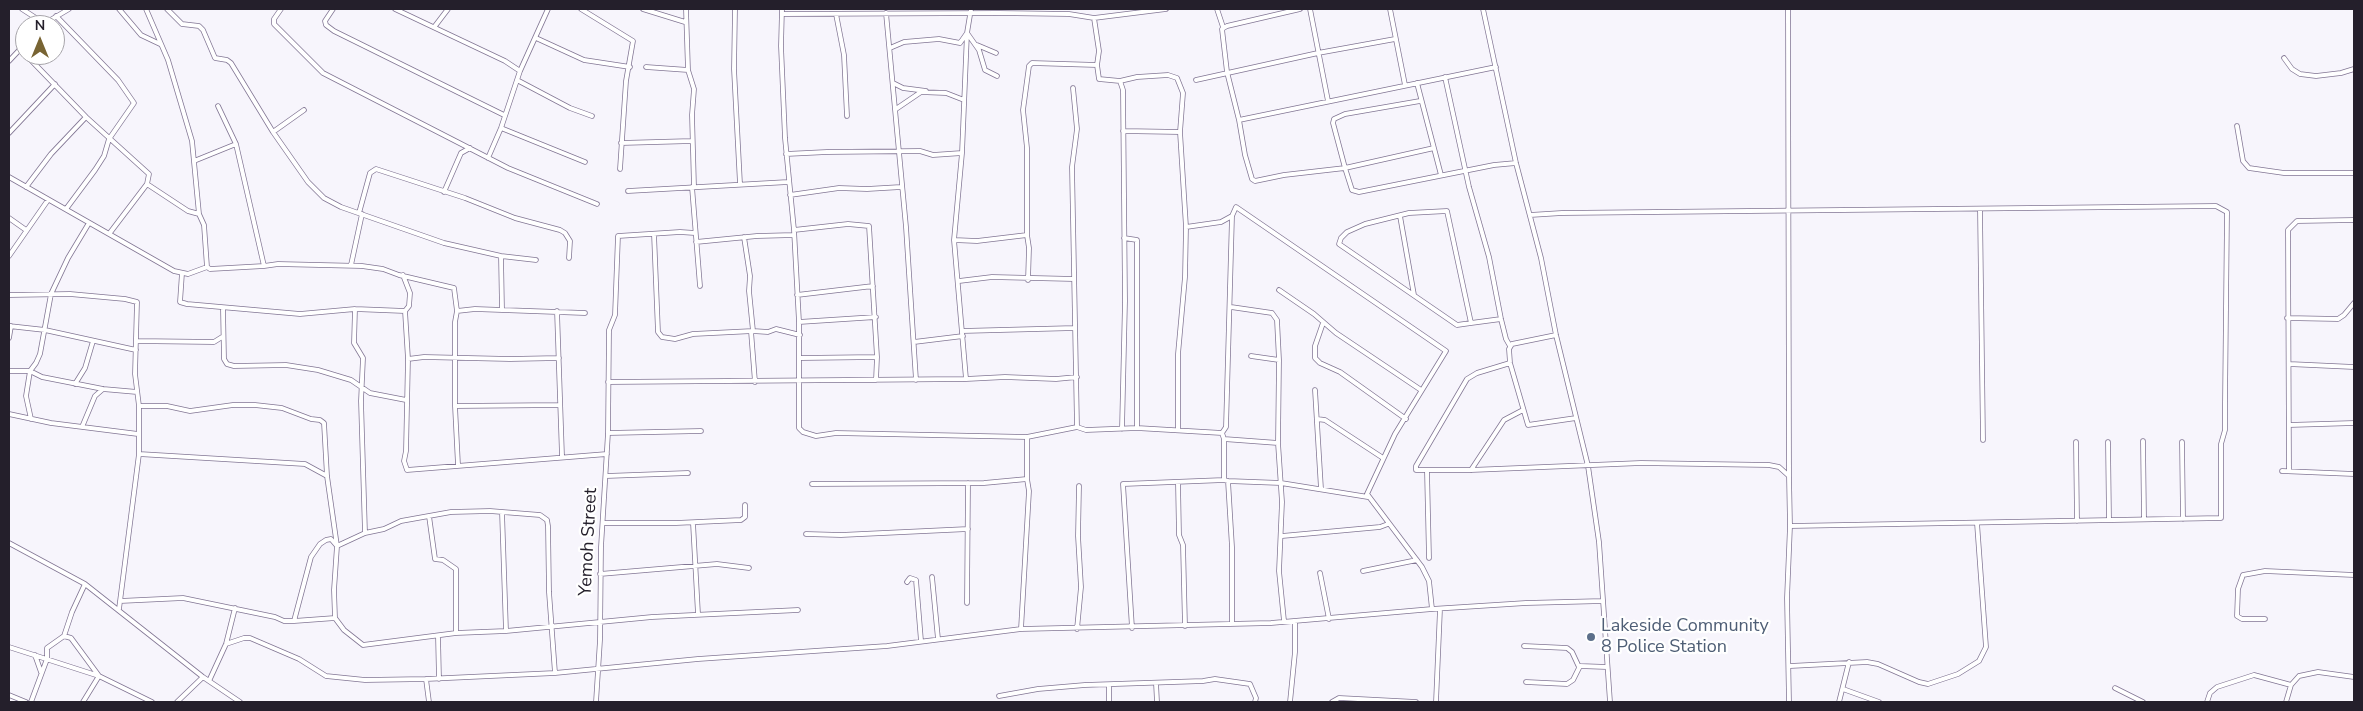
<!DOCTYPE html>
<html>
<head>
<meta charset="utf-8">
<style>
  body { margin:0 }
  #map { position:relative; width:2363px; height:711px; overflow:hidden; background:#f7f5fc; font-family:"Nunito Sans",sans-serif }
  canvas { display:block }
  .frame { position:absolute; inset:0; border:10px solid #241f2b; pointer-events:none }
  .north { position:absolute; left:15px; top:15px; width:50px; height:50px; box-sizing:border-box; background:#fff; border:1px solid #a7a5aa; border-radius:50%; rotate:0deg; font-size:14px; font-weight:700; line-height:20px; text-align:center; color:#241f2b }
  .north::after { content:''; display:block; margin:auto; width:18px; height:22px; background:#786433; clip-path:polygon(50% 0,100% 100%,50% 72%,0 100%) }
</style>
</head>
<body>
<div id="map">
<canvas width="2363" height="711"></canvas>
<div class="frame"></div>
<div class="north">N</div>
</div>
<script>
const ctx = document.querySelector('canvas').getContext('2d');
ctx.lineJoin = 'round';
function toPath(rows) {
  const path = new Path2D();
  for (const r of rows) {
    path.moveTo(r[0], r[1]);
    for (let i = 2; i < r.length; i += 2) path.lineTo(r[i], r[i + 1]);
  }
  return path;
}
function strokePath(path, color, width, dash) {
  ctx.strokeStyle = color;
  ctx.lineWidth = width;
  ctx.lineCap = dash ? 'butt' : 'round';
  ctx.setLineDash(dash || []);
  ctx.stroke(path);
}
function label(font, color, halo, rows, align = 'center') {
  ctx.font = font + ' "Nunito Sans",sans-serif';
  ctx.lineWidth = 4.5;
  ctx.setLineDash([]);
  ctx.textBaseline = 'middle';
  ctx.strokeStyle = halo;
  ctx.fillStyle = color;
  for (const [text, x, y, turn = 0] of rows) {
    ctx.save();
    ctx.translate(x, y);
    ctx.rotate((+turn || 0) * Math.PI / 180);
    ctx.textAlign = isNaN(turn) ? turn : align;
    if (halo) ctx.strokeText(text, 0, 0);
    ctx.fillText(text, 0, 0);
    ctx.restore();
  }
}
const minor = toPath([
  [22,9,39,20,42,25],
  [119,9,141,35,160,44],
  [146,9,168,60,192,141,199,214,204,225,207,267],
  [167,9,182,24,199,26,203,30,215,58,227,60,231,63,273,132,308,182,324,198,341,207,444,243,501,256,536,260],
  [281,9,274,19,274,24,323,73,508,168,597,204],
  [333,9,325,21,326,25,334,31,504,115],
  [395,9,505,61,520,71],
  [581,9,633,41,626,81,620,169],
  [643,9,685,22],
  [686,9,688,70,694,89,692,115,694,187],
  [735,9,734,69,740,184],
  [782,9,781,46,785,138,794,230,799,322,799,428,803,432,816,436,836,433,1027,437,1077,427,1086,430,1137,428,1222,433],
  [971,9,967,33,962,153,954,240,966,379,1005,377,1056,379,1077,377],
  [1217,9,1223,27],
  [1300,9,1227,26,1222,29,1227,72,1239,120,1245,155,1252,179,1255,181,1284,175,1345,168,1352,190,1359,192,1494,165,1516,163],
  [1310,9,1328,101],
  [1390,9,1405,85],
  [1483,9,1516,163,1541,258,1556,335,1588,466,1599,542,1610,702],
  [1788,9,1789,476],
  [886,13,906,227,916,380],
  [782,14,999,13,1069,14,1094,18,1166,9],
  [836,14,844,55,847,116],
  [56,16,118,80,134,103,109,139,104,156,95,170,66,209],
  [42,25,69,9],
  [435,26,448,9],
  [536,38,584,60,630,67],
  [977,45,996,53],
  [890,48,904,42,939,39,960,43,967,33,979,50,985,70,997,76],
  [26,55,86,117,149,174,147,184,109,234],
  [2284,58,2292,69,2300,74,2316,76,2341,73,2354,69],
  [9,61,25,44],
  [1097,65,1099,79,1120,81,1123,90,1125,301,1122,429],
  [646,67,688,70],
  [1445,77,1469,187,1489,257,1501,319,1506,339,1510,346],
  [517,80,570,108,592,116],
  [1196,80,1318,53,1395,39],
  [1120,81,1137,77,1168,75,1177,78,1183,93,1180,132,1186,227,1185,277,1178,354,1178,430],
  [893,83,903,88,926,91],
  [1417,83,1441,175],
  [1073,88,1077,129,1072,167,1077,427],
  [1420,101,1345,114,1334,119,1333,123,1345,168,1434,148],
  [218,106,236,144,264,266],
  [896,109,921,92,946,93,964,100],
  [1239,120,1496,67],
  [2237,126,2243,161,2249,168,2284,173,2354,173],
  [501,128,585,162],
  [1123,131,1180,132],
  [273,132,304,110],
  [9,133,55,84],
  [621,143,692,141],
  [786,154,827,152,920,151,933,155,962,153],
  [488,158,501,128,520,71,548,9],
  [194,161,236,144],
  [9,177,174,271,188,274,207,267,210,269,264,266,278,264,362,266,383,269,399,275,454,288,457,311,455,322,455,406,458,465],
  [147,184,188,211,199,214],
  [26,187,51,154,86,117],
  [692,187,700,286],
  [628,191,788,182],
  [444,192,461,153,470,148],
  [790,195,839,188,867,189,901,187],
  [1980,209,1983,440],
  [359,213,370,173,376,169,465,198,515,218,560,230,565,233,570,241,569,258],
  [1530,215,1562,213,2216,206,2227,212,2225,404,2225,430,2221,444,2221,518,1790,526],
  [1400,216,1414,295],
  [9,218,26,230],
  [1186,227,1221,222,1232,216],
  [794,230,848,224,869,226,877,357,876,380],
  [654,234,658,332,662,337,675,339,693,334,753,331,768,332,776,329,800,335],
  [744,237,750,276,749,291,753,331],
  [1124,238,1137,240,1137,428],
  [954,240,977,241,1027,235],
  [696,242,757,236,794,235],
  [9,256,48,200],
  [501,256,502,310],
  [351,265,362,214],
  [182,273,180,302,187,304,300,314,355,309],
  [403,275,410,293,409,306,405,311,408,359,406,451,404,461,407,470,607,454],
  [1028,280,1029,248,1027,235,1027,148,1023,110,1029,66,1032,63,1097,65,1099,51,1094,18],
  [959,281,992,277,1074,279],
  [1279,290,1314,314,1336,333,1421,390],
  [9,295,70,294,125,299,137,302,135,374,139,406,139,454,119,609],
  [797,295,873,286],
  [1231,307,1272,313,1277,320,1279,360,1278,443,1282,502,1279,571,1284,621],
  [223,309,224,359,227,364,234,366,286,365,318,370,351,380,370,393,406,400],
  [457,311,475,309,585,313],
  [557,311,562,456],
  [2287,318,2338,319,2344,315,2354,303],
  [799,322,876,317],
  [1323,323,1315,346,1315,358,1320,363,1340,372,1406,419],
  [1471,323,1447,211,1409,213,1365,224,1347,232,1341,238,1339,244,1457,325,1471,323,1501,319],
  [9,326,45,330,136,350],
  [751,331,755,382],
  [962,331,1075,328],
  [1556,335,1512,344,1509,349,1510,363,1528,425,1576,418],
  [9,338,11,326],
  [136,341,214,342,222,337],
  [914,342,963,336],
  [1251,356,1279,360],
  [801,358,877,357],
  [408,359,424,357,510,359,559,358],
  [1510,363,1477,373,1467,379,1416,466,1416,470,1471,470,1641,463,1769,465,1779,467,1789,476,1790,526,1787,598,1789,702],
  [2289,364,2354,367],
  [9,371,30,371,36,363,40,354,51,294,68,258,89,223],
  [608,382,966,379],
  [75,384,85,368,93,341],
  [1315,390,1321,489],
  [139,406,167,406,190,411,233,405,255,405,282,408,311,419,320,420,324,423,327,476,337,546,334,590,335,618,344,630,363,645,456,633,506,631,652,617,798,610],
  [455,406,560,405],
  [9,414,51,423,138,434],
  [31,419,26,396,30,371,42,377,103,389,137,392],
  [1317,419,1325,420,1383,458],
  [2289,425,2354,423],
  [82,427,95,396,103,389],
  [608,433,701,431],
  [1224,439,1278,443],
  [2143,441,2144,519],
  [2076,442,2077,521],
  [2108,442,2109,520],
  [2182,442,2183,519],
  [139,454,305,464,327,476],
  [1471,470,1504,420,1523,410],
  [1427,471,1429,558],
  [2282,471,2354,474],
  [2289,471,2288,230,2297,221,2354,220],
  [606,476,688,473],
  [1228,481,1281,483,1368,497],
  [1178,483,1179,535,1183,545,1185,626],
  [812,484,984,483,1027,479],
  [502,512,506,631],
  [429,516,435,559,443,560,456,569,456,633],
  [603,523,676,523,741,520,745,517,745,505],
  [693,523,698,614],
  [365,533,361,401,363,358,354,343,355,309,405,311],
  [806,534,841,535,968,529],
  [1282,536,1380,527,1388,524],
  [9,543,85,584,203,677,240,702],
  [1363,571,1417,560],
  [1320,573,1329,619],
  [600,574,717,564,749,568],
  [932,577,938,639],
  [907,582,910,578,916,580,921,641],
  [120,601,183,598,275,617,284,621,294,621],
  [967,603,968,483],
  [335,618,294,621,311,557,320,544,326,540,331,539,337,546,365,533,384,529,401,521,451,512,490,511,540,515,547,520,548,526,549,592,555,673],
  [2265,619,2242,619,2237,616,2238,589,2243,575,2265,571,2354,575],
  [1232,624,1232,547,1228,481,1224,480,1224,439,1222,433,1226,427,1232,216,1236,207,1446,351,1395,434,1367,494,1422,567,1429,581,1432,609],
  [1132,628,1123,484,1224,480],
  [1021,629,1029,491,1027,479,1027,437],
  [1077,629,1081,587,1078,536,1079,486],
  [64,636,71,638,99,676,83,702],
  [438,636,439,679],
  [226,644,244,638,250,638,299,659,326,676,365,680,426,679,555,673,698,659,887,646,1021,629,1271,623,1432,609,1526,603,1603,601],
  [1524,646,1567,648,1572,652,1579,667],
  [9,647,99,676,152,702],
  [35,655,41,672],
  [1790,666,1867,662,1878,664,1919,682,1928,684,1958,674,1979,661,1986,647,1977,523],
  [426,679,429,702],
  [209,681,226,644,235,608],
  [1526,682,1567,684,1573,680,1580,666,1607,667],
  [1156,683,1157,702],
  [1109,685,1109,702],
  [2115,688,2143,702],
  [1843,689,1879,702],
  [9,695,26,702],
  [999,696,1038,689,1085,685,1203,681,1215,679,1250,684,1256,698,1255,702],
  [31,702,47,659,47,648,64,636,72,612,85,584],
  [177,702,203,677],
  [596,702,600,640,601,547,608,433,609,330,615,315,618,236,680,232,695,233],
  [1290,702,1295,652,1295,621],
  [1332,702,1339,698,1416,702],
  [1436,702,1440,609],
  [1839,702,1849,662],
  [2207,702,2210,693,2217,687,2254,675,2291,685],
  [2286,702,2291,685,2299,676,2318,672,2354,677]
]);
strokePath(minor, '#827694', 5.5);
strokePath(minor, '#fff', 4);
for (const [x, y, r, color] of [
  [1591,637,5,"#5c6f8a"]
]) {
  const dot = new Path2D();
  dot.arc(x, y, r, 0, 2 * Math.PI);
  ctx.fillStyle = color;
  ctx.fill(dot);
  strokePath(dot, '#fff', 2);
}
label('18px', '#241f2b', '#fff', [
  ["Yemoh Street",589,542,-87]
]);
label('18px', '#4e5e75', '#fff', [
  ["Lakeside Community",1601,627],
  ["8 Police Station",1601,648]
], 'left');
</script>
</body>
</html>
